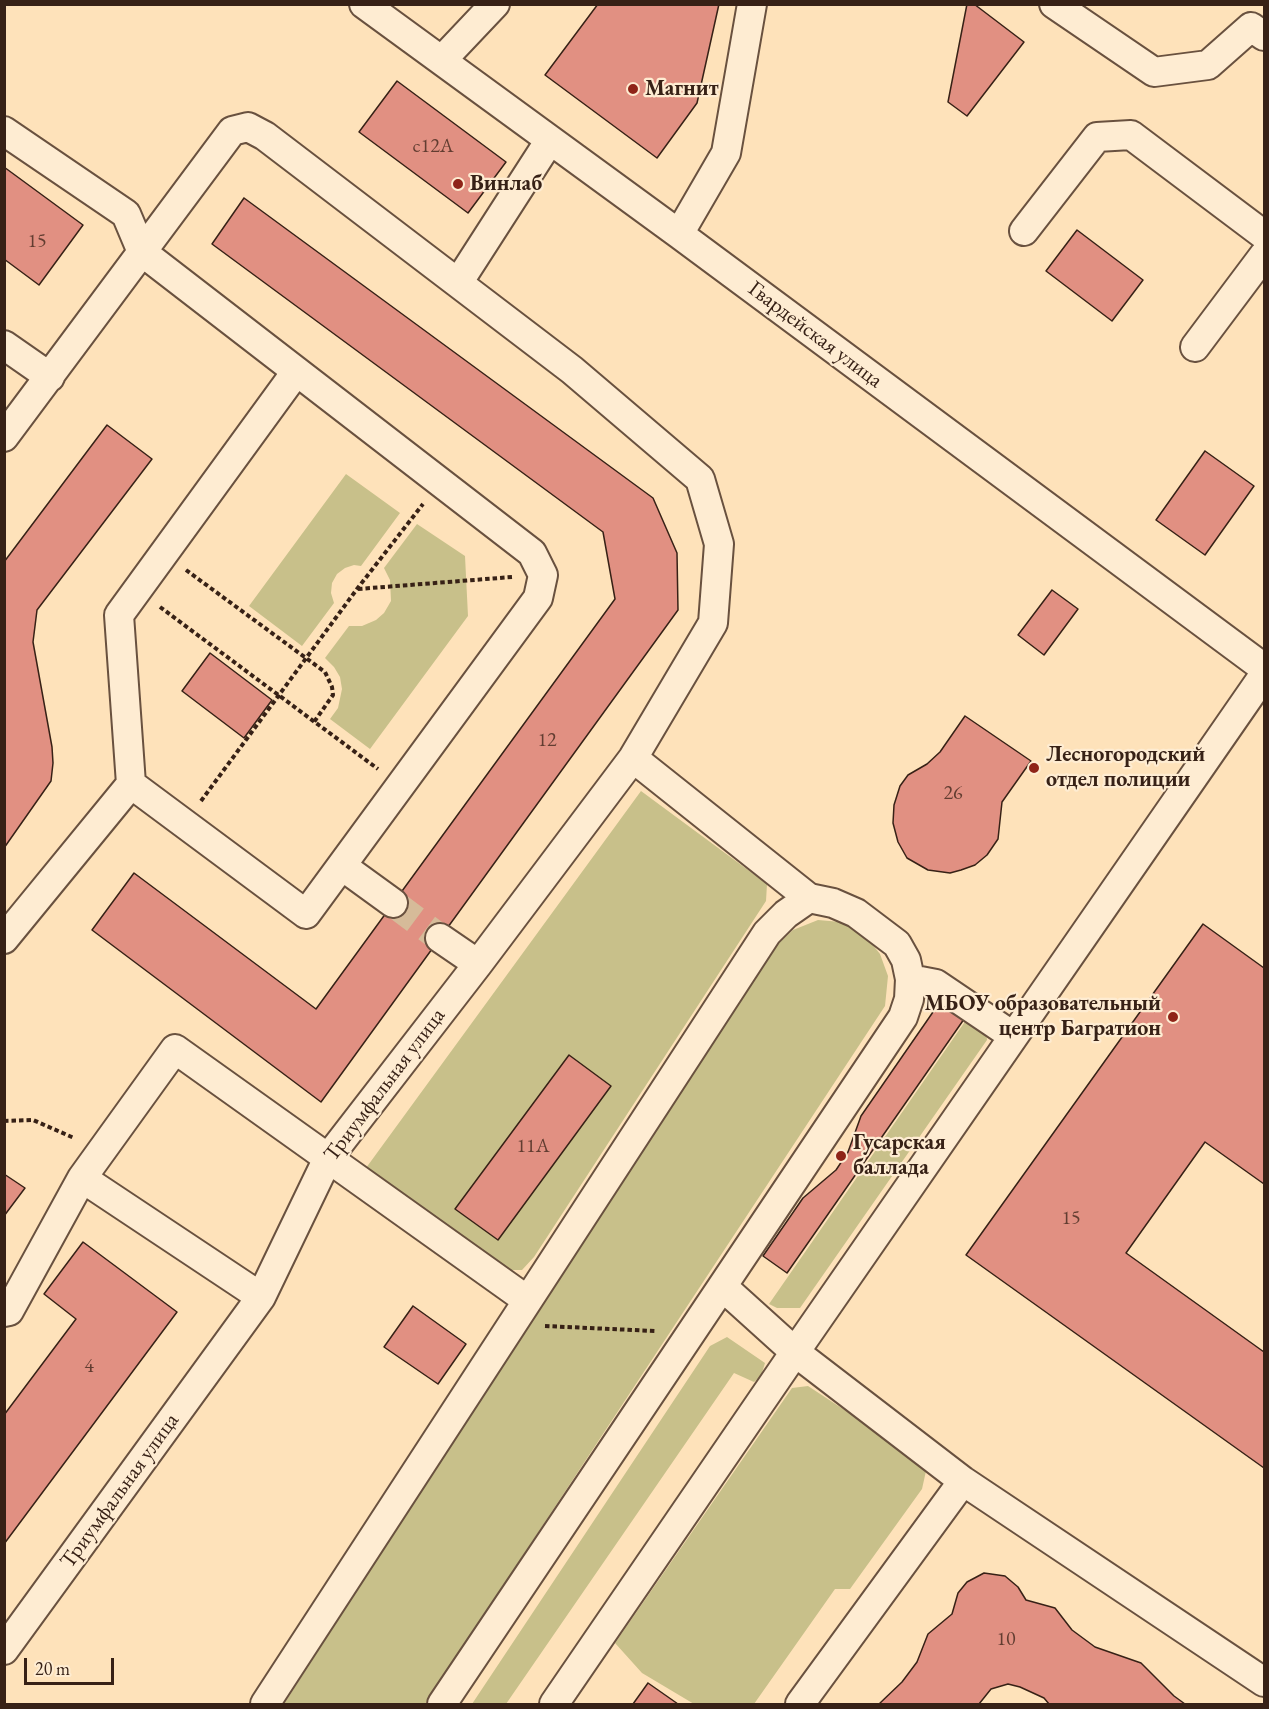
<!DOCTYPE html>
<html>
<head>
<meta charset="utf-8">
<style>
  body { margin:0 }
  #map { position:relative; width:1269px; height:1709px; overflow:hidden; background:#fee2ba; font-family:"EB Garamond",serif }
  canvas { display:block }
  .frame { position:absolute; inset:0; border:6px solid #372116; pointer-events:none }
  .scale { position:absolute; left:24px; top:1658px; width:90px; height:27px; box-sizing:border-box; border:3px solid #372116; border-top:0; padding-left:8px; font-size:18px; line-height:21px; white-space:nowrap; color:#372116; -webkit-text-stroke:4px #feecd2; paint-order:stroke }
</style>
</head>
<body>
<div id="map">
<canvas width="1269" height="1709"></canvas>
<div class="frame"></div>
<div class="scale">20 m</div>
</div>
<script>
const ctx = document.querySelector('canvas').getContext('2d');
ctx.lineJoin = 'round';
function fill(path, color) {
  ctx.fillStyle = color;
  ctx.fill(path, 'evenodd');
}
function toPath(rows) {
  const path = new Path2D();
  for (const r of rows) {
    path.moveTo(r[0], r[1]);
    for (let i = 2; i < r.length; i += 2) path.lineTo(r[i], r[i + 1]);
  }
  return path;
}
function strokePath(path, color, width, dash) {
  ctx.strokeStyle = color;
  ctx.lineWidth = width;
  ctx.lineCap = dash ? 'butt' : 'round';
  ctx.setLineDash(dash || []);
  ctx.stroke(path);
}
function label(font, color, halo, rows, align = 'center') {
  ctx.font = font + ' "EB Garamond",serif';
  ctx.lineWidth = 4.5;
  ctx.setLineDash([]);
  ctx.textBaseline = 'middle';
  ctx.strokeStyle = halo;
  ctx.fillStyle = color;
  for (const [text, x, y, turn = 0] of rows) {
    ctx.save();
    ctx.translate(x, y);
    ctx.rotate((+turn || 0) * Math.PI / 180);
    ctx.textAlign = isNaN(turn) ? turn : align;
    if (halo) ctx.strokeText(text, 0, 0);
    ctx.fillText(text, 0, 0);
    ctx.restore();
  }
}
fill(toPath([
  [346,474,400,513,361,566,354,565,345,568,337,574,332,583,331,593,334,603,302,646,249,606],
  [417,524,465,556,468,616,370,749,330,719,338,708,342,689,340,677,334,667,325,658,349,626,362,626,376,620,384,613,391,601,390,580,384,568],
  [641,791,767,884,766,901,534,1257,522,1270,508,1270,366,1168],
  [818,920,841,922,864,934,880,954,888,976,885,1006,425,1704,284,1704,766,955,793,930],
  [971,1013,985,1024,987,1040,800,1308,777,1308,769,1304],
  [727,1337,765,1363,761,1376,754,1382,734,1373,506,1704,472,1704,710,1346],
  [808,1386,916,1457,926,1471,922,1489,850,1589,835,1589,754,1704,694,1704,642,1673,615,1643,792,1388]
]), '#c8c08a');
const building = toPath([
  [598,4,719,4,697,103,657,158,545,75,598,4],
  [967,4,974,4,1024,42,967,116,948,102,967,4],
  [397,81,506,162,468,213,359,132,397,81],
  [4,167,83,225,39,285,4,259,4,167],
  [244,198,653,498,677,553,678,610,321,1102,92,930,134,873,316,1009,615,599,603,532,212,244,244,198],
  [1077,230,1143,280,1112,321,1046,271,1077,230],
  [107,425,152,459,37,610,33,642,52,747,53,763,51,781,4,848,4,562,107,425],
  [1205,451,1254,486,1205,555,1156,520,1205,451],
  [1052,590,1078,609,1044,655,1018,635,1052,590],
  [210,653,272,700,244,738,182,691,210,653],
  [965,716,1031,761,1002,802,998,839,987,855,975,865,961,870,950,873,928,870,907,858,898,842,893,823,894,805,900,786,908,775,927,764,940,752,965,716],
  [1203,924,1264,968,1264,1184,1205,1142,1126,1253,1264,1352,1264,1468,966,1255,1203,924],
  [942,999,969,1012,787,1273,763,1256,803,1198,836,1170,848,1152,861,1116,942,999],
  [569,1055,611,1086,498,1240,455,1209,569,1055],
  [4,1174,25,1188,4,1216,4,1174],
  [83,1242,177,1312,4,1544,4,1415,76,1319,44,1294,83,1242],
  [413,1306,466,1344,438,1384,384,1347,413,1306],
  [984,1573,1005,1576,1018,1587,1026,1600,1055,1608,1072,1630,1095,1647,1141,1663,1174,1696,1185,1704,1049,1704,1044,1698,1020,1687,1008,1684,991,1689,979,1704,879,1704,902,1682,917,1662,928,1634,952,1614,958,1593,967,1582,984,1573],
  [648,1683,678,1704,633,1704,648,1683]
]);
fill(building, '#e19082');
strokePath(building, '#372116', 1.5);
strokePath(toPath([
  [393,903,440,938]
]), '#d6bb99', 28, [28, 14]);
const minor = toPath([
  [364,4,679,234,1264,668],
  [1054,4,1154,72,1208,65,1251,27,1264,36],
  [442,60,495,4],
  [4,131,126,214,142,252,532,553,543,575,538,598,306,914,131,784,119,615,296,372],
  [1024,231,1097,137,1131,135,1264,235],
  [679,234,726,153,752,4],
  [458,283,550,140],
  [4,345,50,377],
  [1195,347,1264,255],
  [4,437,232,131,248,127,265,136,572,370,700,479,719,544,713,623,633,758,478,964,328,1158,261,1297,4,1650],
  [342,866,393,903],
  [440,938,478,964],
  [4,939,131,784],
  [910,979,936,984,1013,1036],
  [82,1178,175,1049,527,1300],
  [723,1287,795,1352,963,1481,1264,1682],
  [4,1312,9,1311,82,1178,261,1297],
  [265,1704,767,933,786,914,809,898],
  [442,1704,903,1017,909,999,910,979,906,960,897,944,856,913,833,903,809,898,633,758],
  [554,1704,795,1352,1264,675],
  [800,1704,963,1481]
]);
strokePath(minor, '#69513f', 32);
strokePath(toPath([
  [186,570,325,672,332,687,333,695,314,722],
  [358,589,512,577],
  [160,607,378,769],
  [201,801,357,589,423,504],
  [4,1121,33,1120,74,1138],
  [545,1326,655,1331]
]), '#372116', 4, [4.5, 3]);
strokePath(minor, '#feecd2', 28);
for (const [x, y, r, color] of [
  [633,89,6,"#8f2418"],
  [458,184,6,"#8f2418"],
  [1034,768,6,"#8f2418"],
  [1173,1017,6,"#8f2418"],
  [841,1156,6,"#8f2418"]
]) {
  const dot = new Path2D();
  dot.arc(x, y, r, 0, 2 * Math.PI);
  ctx.fillStyle = color;
  ctx.fill(dot);
  strokePath(dot, '#feecd2', 2);
}
label('20px', '#623d31', null, [
  ["с12А",433,147],
  ["15",37,242],
  ["12",547,741],
  ["26",953,794],
  ["11А",533,1147],
  ["15",1071,1219],
  ["4",89,1367],
  ["10",1006,1640]
]);
label('bold 22px', '#372116', '#feecd2', [
  ["Магнит",645,89],
  ["Винлаб",470,184],
  ["Лесногородский",1046,755],
  ["отдел полиции",1046,780],
  ["МБОУ образовательный",1161,1004,"right"],
  ["центр Багратион",1161,1029,"right"],
  ["Гусарская",853,1143],
  ["баллада",853,1168]
], 'left');
label('22px', '#372116', '#feecd2', [
  ["Гвардейская улица",815,335,37],
  ["Триумфальная улица",385,1085,-53],
  ["Триумфальная улица",120,1491,-54]
]);
</script>
</body>
</html>
